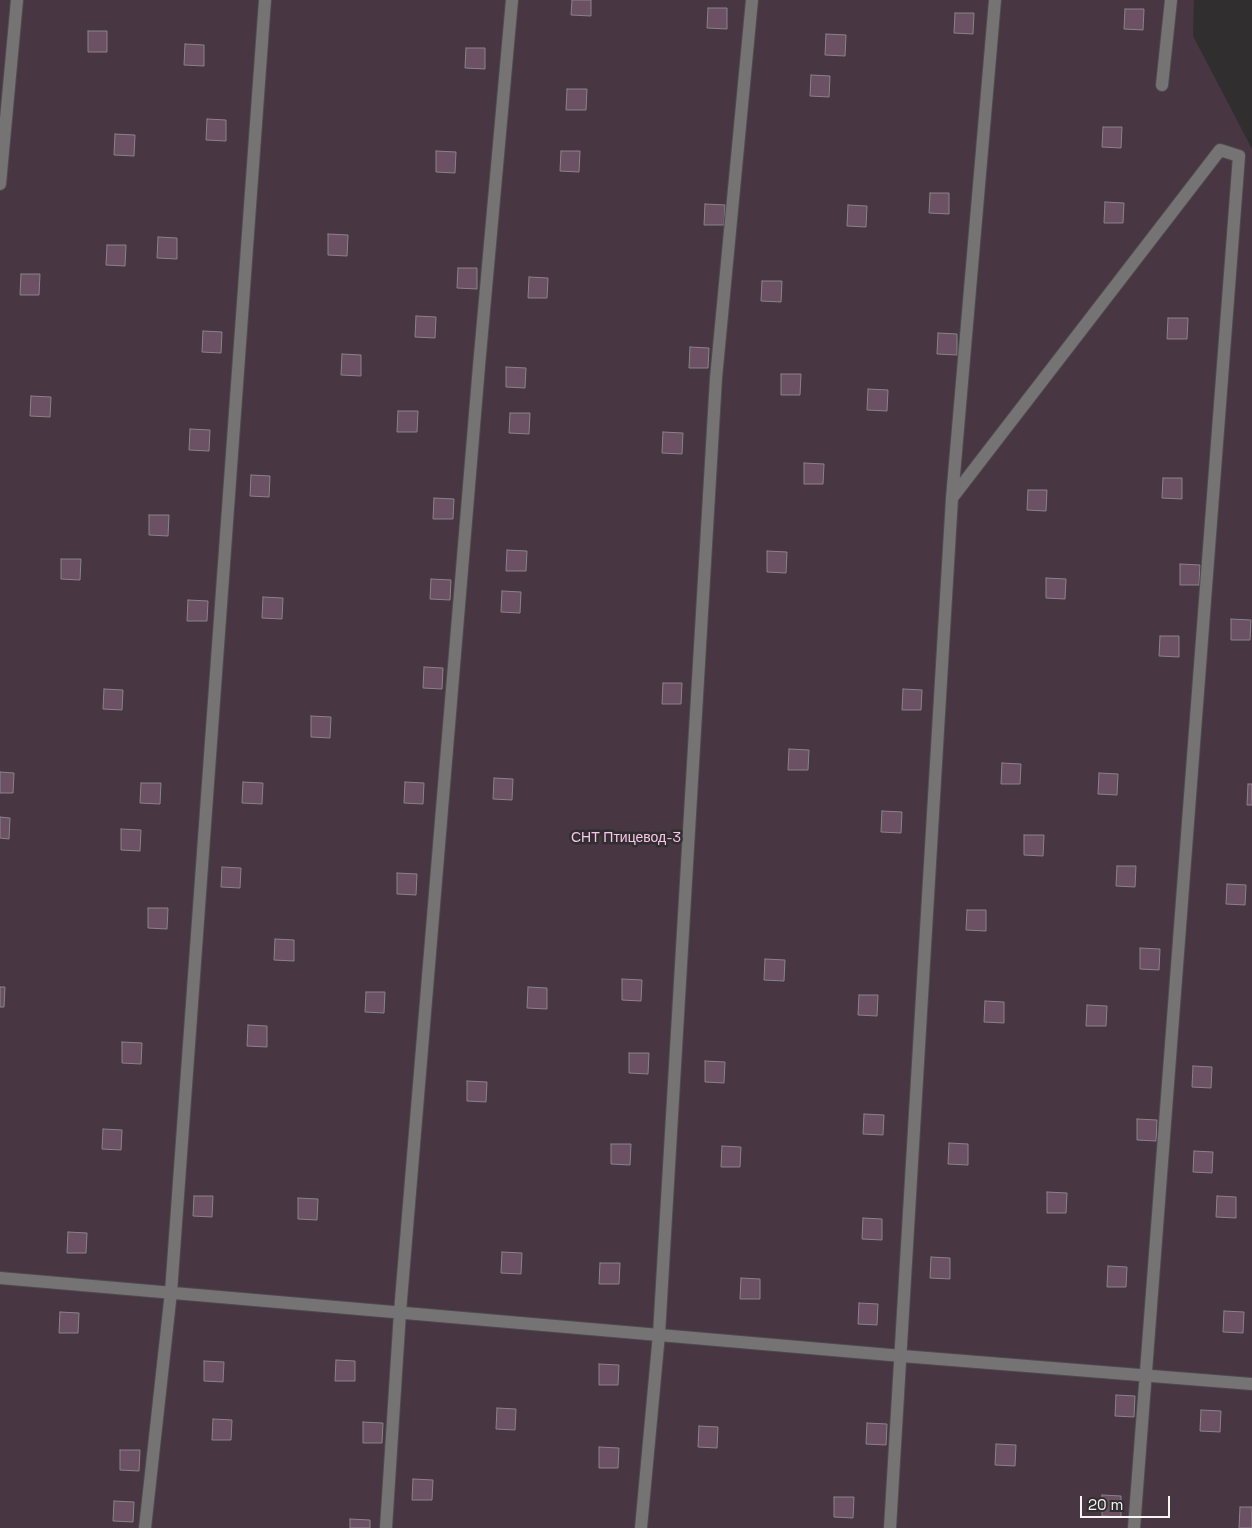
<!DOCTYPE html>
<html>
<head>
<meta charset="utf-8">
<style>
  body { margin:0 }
  #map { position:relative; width:1252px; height:1528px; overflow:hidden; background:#312e30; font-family:"Space Grotesk",sans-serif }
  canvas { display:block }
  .scale { position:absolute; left:1080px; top:1496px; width:90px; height:22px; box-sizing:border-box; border:2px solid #f6f4f5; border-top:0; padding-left:6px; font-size:15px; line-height:18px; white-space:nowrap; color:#f6f4f5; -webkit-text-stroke:4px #312e30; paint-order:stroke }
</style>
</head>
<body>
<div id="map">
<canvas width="1252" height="1528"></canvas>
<div class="scale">20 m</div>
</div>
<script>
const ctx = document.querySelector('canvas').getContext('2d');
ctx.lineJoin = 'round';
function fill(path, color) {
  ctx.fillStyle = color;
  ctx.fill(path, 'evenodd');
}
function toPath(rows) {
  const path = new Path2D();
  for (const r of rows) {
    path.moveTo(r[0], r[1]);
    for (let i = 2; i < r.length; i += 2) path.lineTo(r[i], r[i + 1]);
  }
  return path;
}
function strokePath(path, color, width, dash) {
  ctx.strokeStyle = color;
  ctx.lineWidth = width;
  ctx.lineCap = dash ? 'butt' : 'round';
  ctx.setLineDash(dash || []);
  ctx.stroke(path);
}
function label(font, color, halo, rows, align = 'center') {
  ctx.font = font + ' "Space Grotesk",sans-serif';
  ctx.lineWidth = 5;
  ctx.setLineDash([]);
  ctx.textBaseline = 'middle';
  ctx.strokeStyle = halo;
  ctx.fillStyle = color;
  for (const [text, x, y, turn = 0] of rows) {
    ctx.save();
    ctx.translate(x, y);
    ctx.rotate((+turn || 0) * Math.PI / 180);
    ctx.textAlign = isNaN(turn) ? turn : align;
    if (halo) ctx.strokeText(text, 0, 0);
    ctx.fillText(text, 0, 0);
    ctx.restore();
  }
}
fill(toPath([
  [0,0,1194,0,1193,36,1252,149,1252,1528,0,1528]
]), '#483643');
const building = toPath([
  [572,0,591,0,591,16,571,15,572,0],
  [708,8,727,8,727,29,707,28,708,8],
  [1125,9,1144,9,1143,30,1124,29,1125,9],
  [955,13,974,13,973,34,954,33,955,13],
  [88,31,107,31,107,52,88,52,88,31],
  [826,34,846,35,845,56,825,55,826,34],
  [185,44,204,45,204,66,184,65,185,44],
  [466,48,485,48,485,69,465,68,466,48],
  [811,75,830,76,829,97,810,96,811,75],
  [567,89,587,89,586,110,566,110,567,89],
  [207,119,226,120,226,141,206,140,207,119],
  [1103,127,1122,127,1121,148,1102,147,1103,127],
  [115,134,135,135,134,156,114,155,115,134],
  [436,151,456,152,455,173,436,172,436,151],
  [561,151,580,151,579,172,560,171,561,151],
  [930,193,949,193,949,214,929,213,930,193],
  [1105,202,1124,203,1123,223,1104,223,1105,202],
  [705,204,725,205,724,225,704,225,705,204],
  [848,205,867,206,866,227,847,226,848,205],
  [328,234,348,235,347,256,328,255,328,234],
  [158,237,177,238,177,259,157,258,158,237],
  [107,245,126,245,125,266,106,265,107,245],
  [458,268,477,268,477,289,457,288,458,268],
  [21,274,40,274,39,295,20,295,21,274],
  [529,277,548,278,547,298,528,298,529,277],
  [762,281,782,281,781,302,761,301,762,281],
  [416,316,436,317,435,338,415,337,416,316],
  [1168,318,1188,318,1187,339,1167,339,1168,318],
  [203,331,222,332,221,353,202,352,203,331],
  [938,333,957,334,957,355,937,354,938,333],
  [690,347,709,348,708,368,689,368,690,347],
  [342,354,361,355,361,376,341,375,342,354],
  [506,367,526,368,525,388,506,387,506,367],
  [781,374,801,374,800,395,781,395,781,374],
  [868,389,888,390,887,411,867,410,868,389],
  [31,396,51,397,50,417,30,416,31,396],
  [398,411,418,411,417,432,397,432,398,411],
  [510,413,530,413,529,434,509,433,510,413],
  [190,429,210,430,209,451,189,450,190,429],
  [663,432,683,433,682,454,662,453,663,432],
  [804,463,824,464,823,484,804,484,804,463],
  [251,475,270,476,269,497,250,496,251,475],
  [1163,478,1182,478,1182,499,1162,498,1163,478],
  [1028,490,1047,490,1046,511,1027,510,1028,490],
  [434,498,454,499,453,519,433,519,434,498],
  [149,515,169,515,168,536,149,535,149,515],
  [507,550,527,551,526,571,506,571,507,550],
  [767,551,787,552,786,573,767,572,767,551],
  [61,559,81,559,80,580,61,579,61,559],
  [1180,564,1200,565,1199,585,1180,585,1180,564],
  [1046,578,1066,579,1065,599,1046,598,1046,578],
  [431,579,451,580,450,600,430,599,431,579],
  [502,591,521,592,520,613,501,612,502,591],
  [263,597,283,598,282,619,262,618,263,597],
  [188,600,208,601,207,621,187,621,188,600],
  [1231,619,1251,620,1250,640,1231,640,1231,619],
  [1160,636,1179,636,1179,657,1159,656,1160,636],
  [424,667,443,668,442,689,423,688,424,667],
  [663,683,682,683,681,704,662,704,663,683],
  [104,689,123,690,122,710,103,709,104,689],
  [903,689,922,690,921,710,902,710,903,689],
  [311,716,331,717,330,738,311,737,311,716],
  [789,749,809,750,808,770,788,770,789,749],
  [1002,763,1021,764,1020,784,1001,784,1002,763],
  [0,772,14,773,13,793,0,793,0,772],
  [1099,773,1118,774,1117,795,1098,794,1099,773],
  [494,778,513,779,512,800,493,799,494,778],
  [243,782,263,783,262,804,242,803,243,782],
  [405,782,424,783,423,804,404,803,405,782],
  [141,783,161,783,160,804,140,803,141,783],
  [1248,784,1252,784,1252,805,1247,805,1248,784],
  [882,811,902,812,901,833,881,832,882,811],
  [0,817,10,818,9,839,0,838,0,817],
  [121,829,141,830,140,851,121,850,121,829],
  [1024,835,1044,835,1043,856,1024,855,1024,835],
  [1117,866,1136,866,1135,887,1116,886,1117,866],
  [222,867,241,868,240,888,221,887,222,867],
  [397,873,417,874,416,895,397,894,397,873],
  [1227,884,1246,885,1245,905,1226,904,1227,884],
  [148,908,168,908,167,929,148,928,148,908],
  [967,910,986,910,986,931,966,930,967,910],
  [275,939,294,940,294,961,274,960,275,939],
  [1140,948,1160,949,1159,970,1140,969,1140,948],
  [765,959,785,960,784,981,764,980,765,959],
  [622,979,642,980,641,1001,622,1000,622,979],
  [0,987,5,987,4,1007,0,1007,0,987],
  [528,987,547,988,547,1009,527,1008,528,987],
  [366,992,385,992,384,1013,365,1012,366,992],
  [859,995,878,995,877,1016,858,1015,859,995],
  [985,1001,1004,1002,1004,1023,984,1022,985,1001],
  [1087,1005,1107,1006,1106,1026,1086,1026,1087,1005],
  [248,1025,267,1026,267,1047,247,1046,248,1025],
  [122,1042,142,1043,141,1064,122,1063,122,1042],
  [629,1053,649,1053,648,1074,629,1073,629,1053],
  [705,1061,725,1062,724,1083,705,1082,705,1061],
  [1193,1066,1212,1067,1211,1088,1192,1087,1193,1066],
  [467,1081,487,1082,486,1102,467,1101,467,1081],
  [864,1114,884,1115,883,1135,863,1134,864,1114],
  [1137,1119,1157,1120,1156,1141,1137,1140,1137,1119],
  [103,1129,122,1130,121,1150,102,1149,103,1129],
  [949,1143,968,1144,968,1165,948,1164,949,1143],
  [611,1144,631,1144,630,1165,611,1164,611,1144],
  [722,1146,741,1147,740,1167,721,1167,722,1146],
  [1194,1151,1213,1152,1212,1173,1193,1172,1194,1151],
  [1047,1192,1067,1193,1066,1213,1047,1213,1047,1192],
  [194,1196,213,1196,212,1217,193,1216,194,1196],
  [1217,1196,1236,1197,1236,1218,1216,1217,1217,1196],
  [298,1198,318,1199,317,1220,298,1219,298,1198],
  [863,1218,882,1219,882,1240,862,1239,863,1218],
  [68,1232,87,1233,86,1253,67,1253,68,1232],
  [502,1252,522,1253,521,1274,501,1273,502,1252],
  [931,1257,950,1258,950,1279,930,1278,931,1257],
  [600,1263,620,1263,619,1284,599,1284,600,1263],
  [1108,1266,1127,1267,1126,1287,1107,1287,1108,1266],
  [741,1278,760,1279,760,1299,740,1299,741,1278],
  [859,1303,878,1304,877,1325,858,1324,859,1303],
  [1224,1311,1244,1312,1243,1333,1223,1332,1224,1311],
  [60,1312,79,1313,78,1333,59,1333,60,1312],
  [336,1360,355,1361,355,1381,335,1381,336,1360],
  [204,1361,224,1362,223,1382,204,1381,204,1361],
  [599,1364,619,1365,618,1385,599,1385,599,1364],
  [1116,1395,1135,1396,1134,1417,1115,1416,1116,1395],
  [497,1408,516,1409,515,1430,496,1429,497,1408],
  [1201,1410,1221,1411,1220,1432,1200,1431,1201,1410],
  [213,1419,232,1420,231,1440,212,1440,213,1419],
  [363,1422,383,1423,382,1443,363,1443,363,1422],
  [867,1423,887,1424,886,1445,866,1444,867,1423],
  [699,1426,718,1427,717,1448,698,1447,699,1426],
  [996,1444,1016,1445,1015,1466,995,1465,996,1444],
  [599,1447,619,1448,618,1468,599,1468,599,1447],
  [120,1450,140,1450,139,1471,120,1470,120,1450],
  [413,1479,433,1480,432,1500,412,1500,413,1479],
  [1102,1495,1121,1496,1121,1517,1102,1516,1102,1495],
  [834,1497,854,1497,853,1518,834,1517,834,1497],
  [114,1501,134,1502,133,1522,113,1521,114,1501],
  [1240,1507,1252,1507,1252,1528,1239,1528,1240,1507],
  [350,1519,370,1520,370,1528,350,1528,350,1519]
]);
fill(building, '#6c5064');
strokePath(building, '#878486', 1);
const service = toPath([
  [1162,85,1171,0],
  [0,184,17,0],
  [952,498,1220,150,1239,156,1134,1528],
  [0,1278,902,1356,1252,1384],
  [145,1528,171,1292,265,0],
  [386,1528,400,1312,479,366,512,0],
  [641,1528,659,1334,716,378,752,0],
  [890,1528,952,498,995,0]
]);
strokePath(service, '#4e4c4d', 14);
strokePath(service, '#767375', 12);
label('14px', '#fbc5eb', '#312e30', [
  ["СНТ Птицевод-3",626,838]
]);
</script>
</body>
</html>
